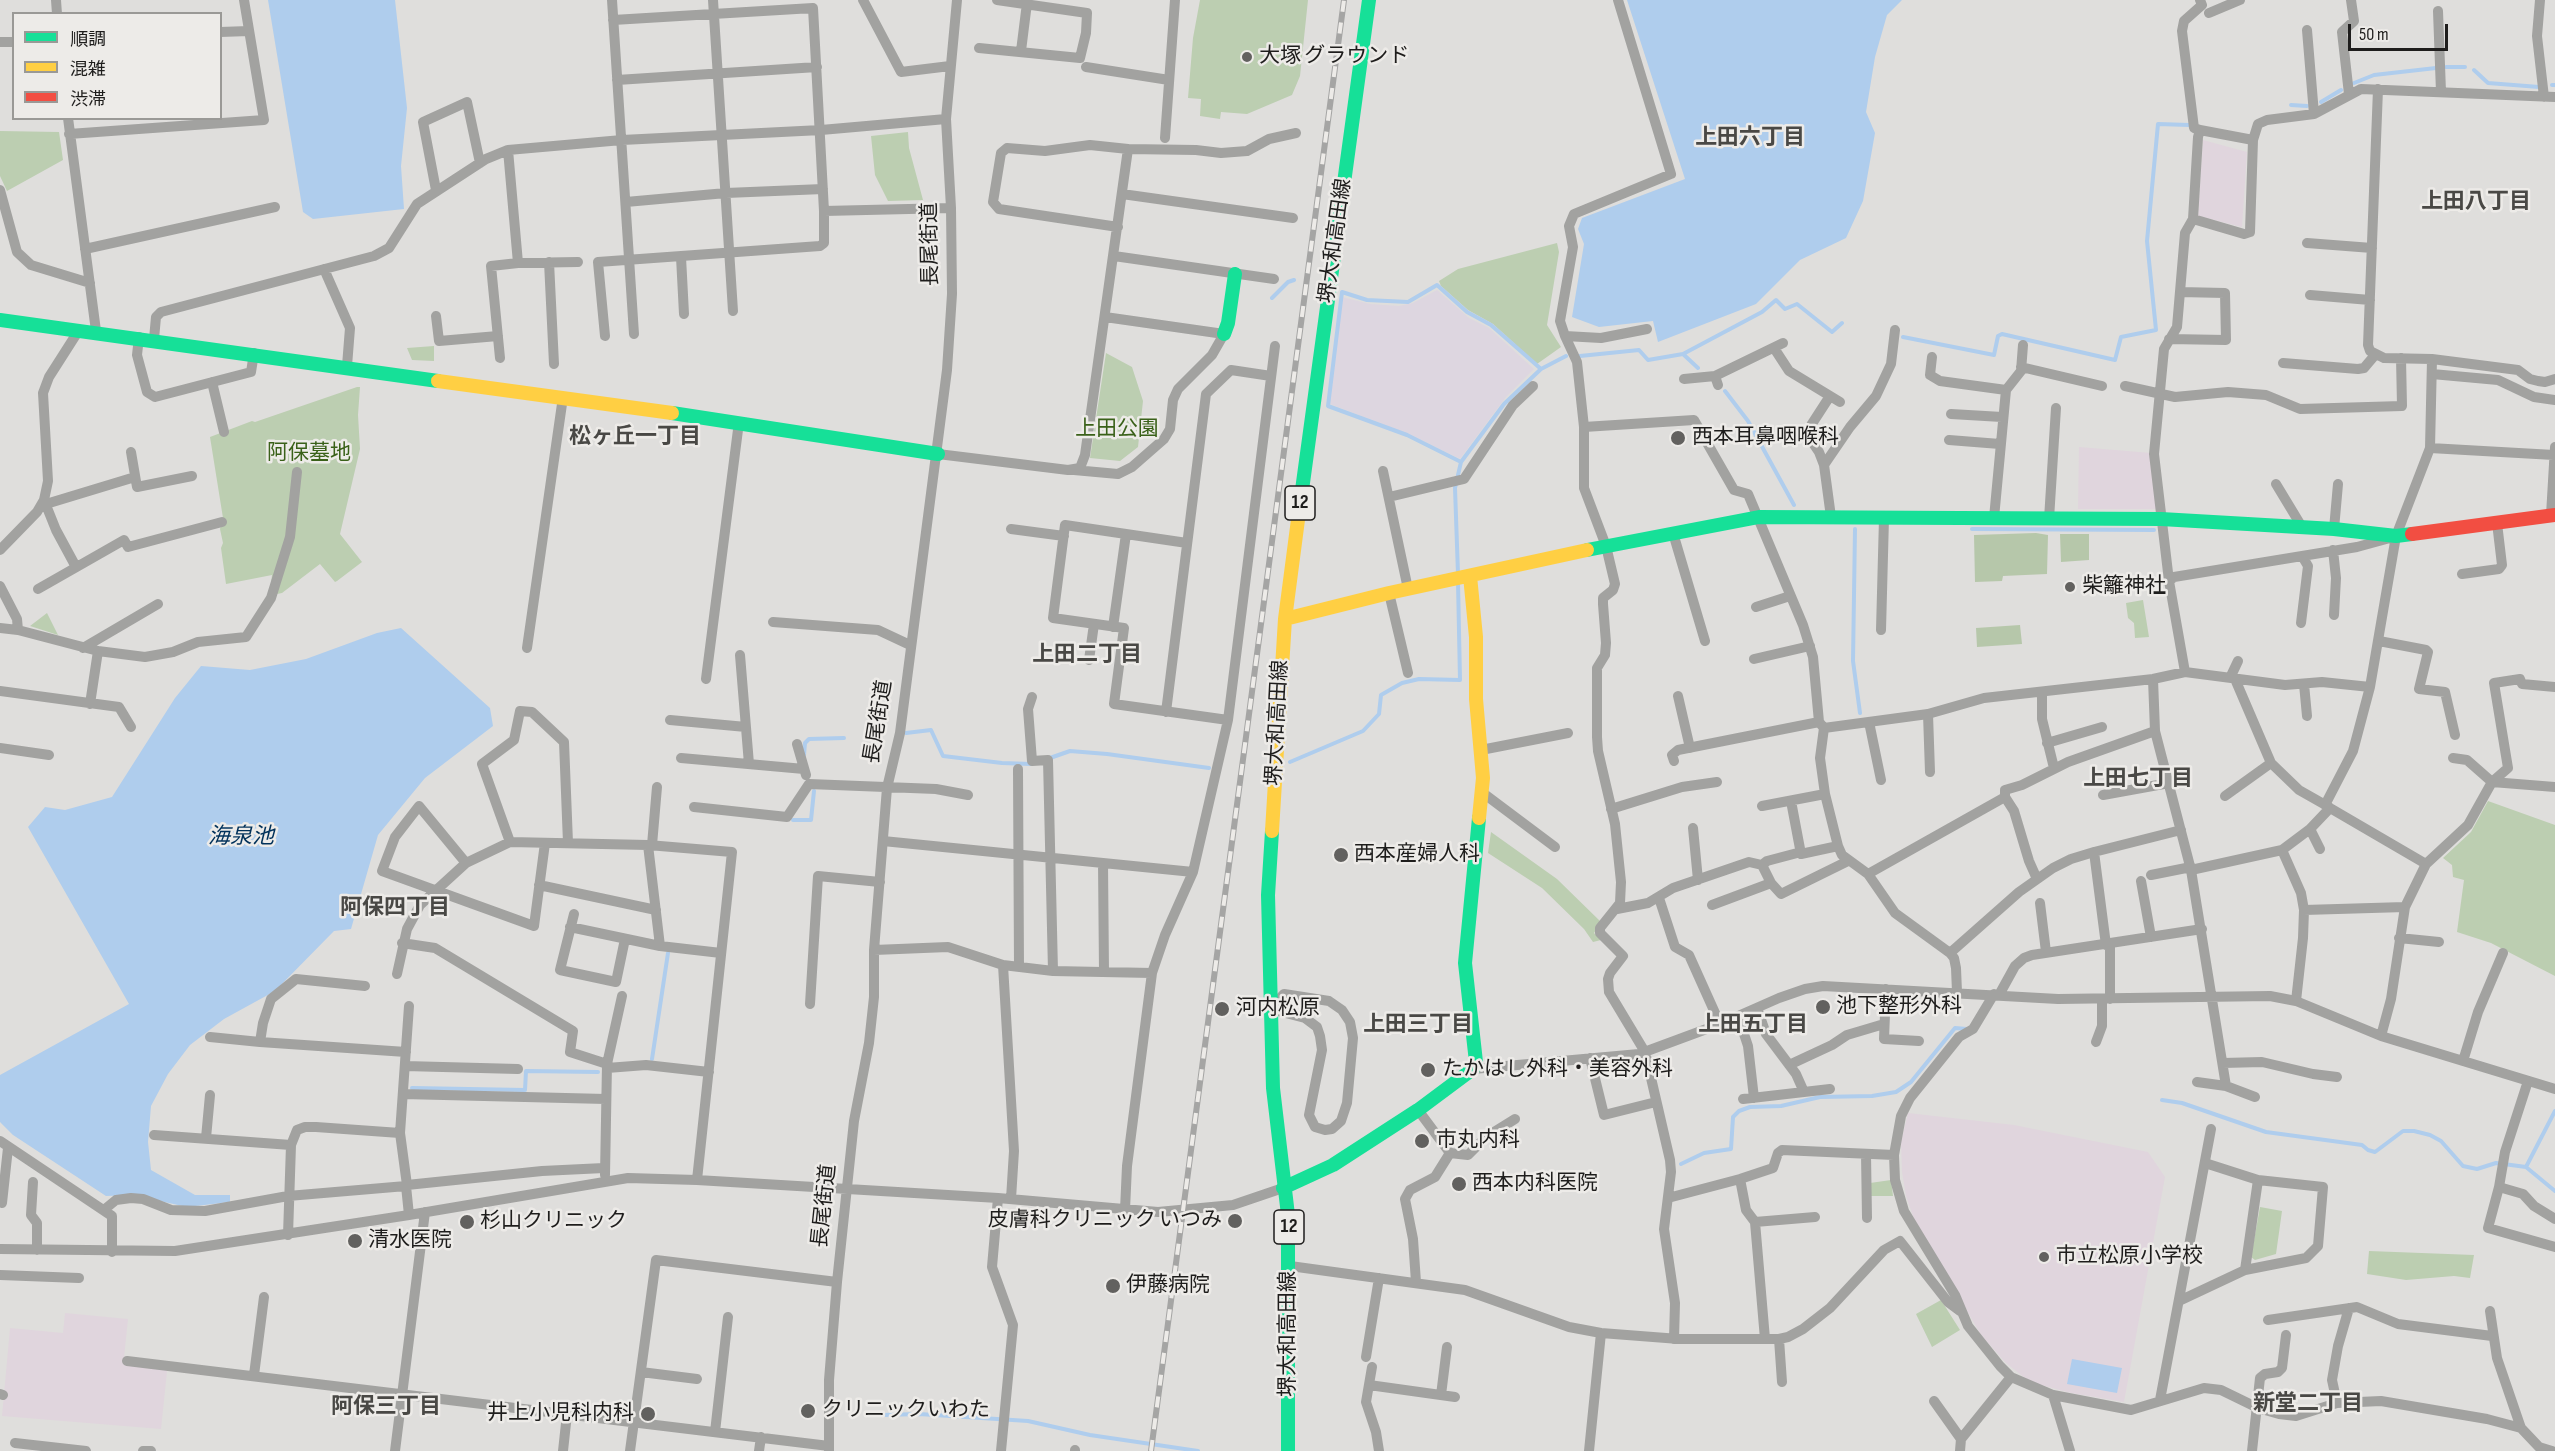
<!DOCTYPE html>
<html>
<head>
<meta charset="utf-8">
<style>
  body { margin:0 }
  #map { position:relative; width:2555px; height:1451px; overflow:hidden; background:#dfdedc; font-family:"Sofia Sans Condensed","Noto Sans JP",sans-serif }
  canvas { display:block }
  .legend { position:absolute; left:12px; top:12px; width:210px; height:108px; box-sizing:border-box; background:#edebe8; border:2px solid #9a9996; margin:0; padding:8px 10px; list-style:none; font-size:18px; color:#1e1d1c }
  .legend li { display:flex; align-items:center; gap:12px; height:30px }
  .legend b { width:30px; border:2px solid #9a9996 }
  .scale { position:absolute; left:2348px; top:24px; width:100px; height:27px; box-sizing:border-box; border:3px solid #1e1d1c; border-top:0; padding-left:8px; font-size:18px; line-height:21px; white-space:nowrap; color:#1e1d1c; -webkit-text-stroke:4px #edebe8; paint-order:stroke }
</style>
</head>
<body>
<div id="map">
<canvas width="2555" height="1451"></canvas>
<ul class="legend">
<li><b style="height:8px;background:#16e098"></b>順調</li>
<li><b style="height:8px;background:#ffcf43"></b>混雑</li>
<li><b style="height:8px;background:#f24e42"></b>渋滞</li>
</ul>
<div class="scale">50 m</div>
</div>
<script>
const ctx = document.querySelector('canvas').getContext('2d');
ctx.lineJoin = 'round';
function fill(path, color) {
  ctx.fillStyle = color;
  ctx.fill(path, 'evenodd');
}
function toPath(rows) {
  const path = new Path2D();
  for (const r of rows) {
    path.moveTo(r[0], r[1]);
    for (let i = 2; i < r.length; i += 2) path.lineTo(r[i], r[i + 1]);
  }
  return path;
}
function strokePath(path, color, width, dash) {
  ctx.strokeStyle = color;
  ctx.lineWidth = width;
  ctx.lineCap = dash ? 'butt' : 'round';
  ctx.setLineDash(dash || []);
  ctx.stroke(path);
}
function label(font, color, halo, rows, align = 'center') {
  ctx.font = font + ' "Sofia Sans Condensed","Noto Sans JP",sans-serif';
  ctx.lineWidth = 5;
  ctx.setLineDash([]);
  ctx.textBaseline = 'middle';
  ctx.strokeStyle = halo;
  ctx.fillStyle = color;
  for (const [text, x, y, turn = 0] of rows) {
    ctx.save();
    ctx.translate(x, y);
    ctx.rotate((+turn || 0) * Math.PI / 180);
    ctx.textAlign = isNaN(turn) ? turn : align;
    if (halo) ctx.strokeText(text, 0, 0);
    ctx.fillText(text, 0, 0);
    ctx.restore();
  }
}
fill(toPath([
  [1437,290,1469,318,1489,328,1534,369,1506,397,1460,459,1408,434,1330,404,1342,297,1370,304,1399,306,1413,303]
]), '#ddd6e0');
fill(toPath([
  [2203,140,2247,152,2242,227,2198,216],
  [2079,447,2151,453,2158,509,2078,509],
  [1908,1113,2014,1125,2148,1152,2165,1177,2124,1402,2071,1393,2030,1382,2006,1363,1981,1335,1914,1219,1906,1196,1902,1172,1901,1142],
  [65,1313,128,1319,124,1358,168,1362,161,1429,2,1416,10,1328,63,1333]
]), '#e0d5dd');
fill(toPath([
  [1200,0,1308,0,1300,76,1292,95,1247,114,1221,112,1220,119,1200,116,1201,99,1188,98,1193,38],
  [0,131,59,132,63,160,7,191,0,176],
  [908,132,909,148,923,200,888,201,875,175,871,136],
  [1557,243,1559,252,1547,325,1561,347,1537,364,1493,324,1468,310,1441,286,1439,281,1458,269],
  [434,346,434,361,412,360,407,348],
  [1106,353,1132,367,1143,401,1138,447,1120,461,1090,458],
  [357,387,360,387,358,415,360,449,340,534,362,562,337,581,335,582,320,564,282,593,277,594,270,592,272,575,226,584,221,548,223,543,220,529,223,518,210,437,252,421,255,422],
  [2143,600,2149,637,2135,638,2134,623,2128,618,2126,603],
  [47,613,58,635,30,626],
  [2488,801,2555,825,2555,976,2491,943,2457,932,2464,880,2453,877,2452,865,2443,858,2471,832],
  [1491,832,1557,879,1601,922,1594,933,1601,940,1593,942,1584,929,1542,888,1488,853],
  [1891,1180,1893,1196,1870,1196,1870,1183],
  [2260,1207,2282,1211,2276,1254,2255,1260,2251,1257],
  [2369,1251,2474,1255,2470,1278,2454,1276,2406,1280,2367,1274],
  [1941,1300,1960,1330,1932,1347,1916,1314]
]), '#bcceb1');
fill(toPath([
  [2036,533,2048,535,2047,574,2003,576,2002,581,1975,582,1974,535],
  [2060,534,2089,534,2089,560,2061,562],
  [2020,625,2022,644,1977,647,1976,628]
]), '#b6c7aa');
fill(toPath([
  [268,0,395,0,407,108,401,166,404,209,313,219,303,212],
  [1627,0,1902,0,1887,15,1875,57,1866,112,1875,133,1863,201,1846,238,1800,260,1756,304,1658,342,1653,321,1599,327,1572,317,1584,244,1578,229,1582,218,1685,179],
  [401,628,490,708,493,726,425,778,378,835,351,929,334,931,275,991,224,1019,190,1045,168,1074,151,1106,148,1142,151,1170,195,1195,230,1195,230,1202,187,1207,133,1195,106,1196,13,1135,0,1122,0,1075,129,1004,28,827,45,807,65,810,112,797,175,698,201,666,250,670,306,659,377,633],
  [2072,1359,2122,1368,2117,1393,2067,1384]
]), '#afcded');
strokePath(toPath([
  [2446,67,2465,67],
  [2474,70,2488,83,2539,87],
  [2354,83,2374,75,2436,68],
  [2552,85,2555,85],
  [2321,102,2341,90],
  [2291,105,2307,106],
  [1272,298,1288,282,1294,280],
  [1903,337,1994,355,1998,336,2002,334,2115,360,2121,337,2156,330,2147,241,2158,124,2189,125],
  [1683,354,1762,312,1776,300,1785,309,1797,304,1832,332,1842,323],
  [1580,356,1639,350,1648,360,1683,354,1698,368],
  [1725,391,1748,421,1794,505],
  [1461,462,1407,435,1328,406,1342,292,1367,300,1408,302,1437,285,1467,312,1491,325,1541,369,1566,356],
  [1855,529,1853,661,1860,713],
  [1972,529,2154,530],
  [1458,574,1455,488,1461,462,1504,404,1541,369],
  [906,733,931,730,943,756,1002,763,1031,764],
  [804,755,805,743,809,739,844,738],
  [1050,758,1070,751,1107,754,1209,768],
  [1290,762,1363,731,1379,714,1381,695,1402,683,1419,679,1460,680,1458,582],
  [793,820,811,820,814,791],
  [652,1059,668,953],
  [412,1088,525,1090,526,1071,598,1072],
  [2162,1100,2182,1103,2266,1132,2362,1145,2368,1150,2375,1152,2403,1131,2414,1131,2430,1135,2441,1141,2463,1166,2477,1169,2496,1163,2526,1167,2555,1191],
  [1681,1164,1704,1153,1731,1149,1733,1117,1739,1111,1750,1107,1781,1106,1820,1097,1872,1096,1896,1092,1911,1082,1955,1028,1967,1029],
  [2526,1167,2555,1111],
  [883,1415,919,1414,1028,1421,1090,1435,1198,1451]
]), '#afcded', 4);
strokePath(toPath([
  [56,0,57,14],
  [612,0,634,334],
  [713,0,733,311],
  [863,0,901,72,950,66],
  [1618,0,1671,174,1574,214,1569,226,1573,247,1560,321,1565,336,1577,362,1584,427,1584,488,1606,546,1615,584,1613,590,1603,598,1603,604,1606,643,1605,655,1597,668,1597,737,1598,751,1615,824,1621,882,1620,903,1600,928,1600,933,1623,956,1610,973,1608,979,1609,992,1645,1052,1670,1160,1671,1172,1664,1229,1675,1303,1674,1339],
  [2200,0,2202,5,2184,21,2182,31,2194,128,2200,130],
  [2540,0,2537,36,2544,97],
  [2438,11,2441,92],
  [2209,13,2240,0],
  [613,20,813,8,824,211,951,208],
  [2307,30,2314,114],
  [220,32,249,31],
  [0,42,14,42],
  [979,48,1080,58,1086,33,1087,13,997,0],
  [1021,51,1027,3],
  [1086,67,1169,80],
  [617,80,817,67],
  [2378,89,2368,345,2370,351,2384,358,2432,359,2518,370,2530,379,2538,381,2545,382,2555,379],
  [2349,94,2342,32,2354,21,2351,0],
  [68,118,96,331],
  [69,134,264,120,244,0],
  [1165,138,1175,0],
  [0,190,17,252,31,265,90,283],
  [436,190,423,122,467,102,480,163],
  [1122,194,1293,218],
  [626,202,726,193,823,189],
  [2193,219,2244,234,2250,232,2253,140],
  [1118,227,999,209,993,202,1001,153,1007,148,1045,151,1090,145,1128,149],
  [2307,243,2372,248],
  [85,249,275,207],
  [1114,256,1274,279],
  [681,257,684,314],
  [549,262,554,364],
  [518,263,578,262],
  [324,269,350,328,347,366],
  [2310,295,2370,300],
  [436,316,439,341,498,336],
  [605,336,598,262,820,246,824,243,824,211],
  [1565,336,1601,338,1647,329],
  [139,337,137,355,147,392,155,397,251,372,254,353],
  [154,339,156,317,161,312,374,256,389,248,417,204,486,159,508,150,622,140,821,130,946,119],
  [2169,339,2226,340,2225,293,2180,292],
  [1774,348,1789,371,1840,402],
  [1932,357,1930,375,1940,381,2006,390],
  [500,358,491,266,518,263,508,150],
  [2283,363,2358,369,2364,368,2375,355],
  [2021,367,2102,386],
  [2432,374,2498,380,2534,397,2555,400],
  [1715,376,1783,343],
  [1684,379,1715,376,1718,385],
  [212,382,224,432],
  [2125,386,2175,397,2228,392,2266,395,2300,409,2402,406,2401,358],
  [1951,414,2002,417],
  [1584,427,1694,420,1734,490,1748,494,1803,625,1813,657,1819,722,1824,728,1820,758,1825,794,1838,846,1842,855,1868,874,1895,913,1950,953,1954,958,1956,968,1957,992],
  [1949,440,2000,444],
  [2430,448,2554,455],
  [131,452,137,487,192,476],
  [938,454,1068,470,1080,468,1085,455,1128,149,1196,150,1221,153,1247,151,1269,139,1296,133],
  [1824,465,1819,452,1806,433,1830,396],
  [1074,470,1118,474,1132,467,1164,439,1170,429,1173,400,1178,389,1212,355,1224,334,1105,317],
  [1383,471,1408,589],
  [2276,484,2302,527],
  [1389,497,1464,479,1513,405,1533,386],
  [44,500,56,530,76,567],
  [46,504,135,477],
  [2551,515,2555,447],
  [1831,517,1824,465,1850,427,1876,396,1891,364,1895,330],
  [1994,518,2006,390,2021,371,2023,345],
  [2049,519,2056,408],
  [1011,529,1064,536],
  [2334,529,2338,484],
  [1673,533,1705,641],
  [1187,543,1065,525,1053,618,1124,628,1114,704,1228,720],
  [0,550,37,512,44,500,48,481,43,393,49,377,79,330],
  [2333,550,2336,578,2334,615],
  [2462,574,2499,569,2502,565,2497,523],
  [2169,581,2174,577,2357,547,2390,538],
  [0,586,17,619,18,630],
  [38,589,124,540,128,547,222,522],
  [1389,593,1408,673],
  [1756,607,1790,596],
  [773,622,878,630,910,645],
  [2301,623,2308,566,2302,556],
  [1113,627,1126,534],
  [0,628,18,630,98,651,145,657,173,652,198,642,246,637,271,598,290,537,297,472],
  [1881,630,1884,518],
  [2379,641,2426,650,2428,652,2419,689,2445,692,2455,735],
  [83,648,158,604],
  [527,648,563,397],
  [740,655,749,764],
  [1754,659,1810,646],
  [1089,660,1094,624],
  [2185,672,2169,581,2154,454,2164,349,2177,327,2185,233,2193,219,2198,137,2200,130,2253,140,2258,124,2267,120,2314,114,2361,89,2555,97],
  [2230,678,2238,661],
  [706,679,739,422],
  [2153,679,2155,731,2191,870,2226,1086],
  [2235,679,2271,763,2299,790,2329,807],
  [2304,684,2307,716],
  [0,691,119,707,131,727],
  [2042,692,2042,719,2054,768],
  [1678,696,1690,748],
  [1032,697,1028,709,1032,761,1048,760,1053,971],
  [90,704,98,651],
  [1166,712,1206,394,1231,370,1271,376],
  [1928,714,1930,772],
  [670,720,746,727],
  [1869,722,1881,780],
  [1824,728,1928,714,1984,698,2153,679,2185,672,2285,685,2322,682,2370,687],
  [2047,743,2102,727],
  [797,744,806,775],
  [0,748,49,755],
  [1481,750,1568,733],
  [681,758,804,769],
  [2453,758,2467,760,2492,782,2508,768,2494,683,2520,679,2522,684,2555,687],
  [1674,761,1672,755,1678,750,1819,722],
  [1018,769,1019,967],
  [1483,793,1555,847],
  [2103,795,2169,783],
  [2225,796,2271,763],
  [2005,797,2014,811,2029,861,2037,879],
  [1791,801,1801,854,1838,846],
  [2325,805,2353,751,2370,687,2396,536,2430,448,2432,359],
  [1762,806,1825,794],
  [694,807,787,817,809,784,936,789,968,795],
  [1611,809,1682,787,1717,782],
  [1693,828,1698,880],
  [2310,829,2320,849],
  [883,841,1193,872],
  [510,842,482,764,514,740,520,711,532,712,564,742,568,843],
  [648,845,660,946],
  [652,845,657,787],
  [2282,850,2301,893,2304,910,2303,938,2296,1001],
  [2094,852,2106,945],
  [466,863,419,806,395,837,382,871,534,926,545,843],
  [1103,863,1104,972],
  [1762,865,1767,861,1801,852],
  [2191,870,2282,850,2310,829,2330,808,2426,864],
  [1868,874,2005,797,2005,790,2022,785,2068,762,2155,731],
  [2151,875,2191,867],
  [2141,881,2151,937],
  [539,885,656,910],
  [1659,898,1675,947,1689,955,1720,1024],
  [2040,903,2046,952],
  [1712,905,1771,883],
  [1617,909,1648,903,1673,888,1749,862,1762,865,1771,883,1781,894,1848,861],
  [2304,910,2405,907],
  [574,914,560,970,616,982,625,939],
  [570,927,660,946,721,953],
  [2399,938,2439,942],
  [402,943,435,948,573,1031,570,1052,607,1064],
  [2110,944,2110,999],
  [874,950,948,947,1003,965,1053,971,1152,973],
  [1950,953,2019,892,2053,868,2071,859,2094,852,2181,830],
  [1003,965,1014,1151,1011,1199],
  [397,974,407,929,420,905,466,863,510,842,648,845,732,852,697,1180],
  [365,986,296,979,271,999,263,1023,260,1042,406,1052],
  [1886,989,1884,1039,1919,1041],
  [1284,994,1329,1001,1342,1010,1350,1022,1353,1038,1347,1103,1341,1121,1332,1129,1325,1130,1315,1127,1309,1115,1322,1050,1320,1036,1317,1027,1305,1018,1270,1009,1284,994],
  [1994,994,1973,1029,1959,1037,1910,1098,1901,1116,1894,1155,1895,1180,1904,1211,1955,1295,1968,1326,2000,1366,2011,1377,2053,1395,2131,1410,2204,1388,2221,1390,2258,1408,2279,1414,2296,1416,2337,1403,2381,1401,2487,1419,2521,1428],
  [1999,995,2015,966,2024,958,2032,955,2202,929],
  [810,1004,818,876,880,882],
  [1757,1008,1766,1034,1796,1074,1804,1092],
  [1738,1016,1748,1046,1754,1098],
  [2381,1036,2391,999,2405,907,2426,864,2468,825,2492,782,2555,787],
  [210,1037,260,1042],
  [2096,1042,2102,1026,2102,999],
  [1590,1058,1604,1115,1656,1102],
  [2463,1061,2478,1012,2503,953],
  [2223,1063,2262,1062,2313,1074,2337,1077],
  [1789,1065,1832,1045,1847,1035,1884,1024],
  [405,1066,518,1069],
  [607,1068,646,1065,709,1072],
  [1473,1069,1639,1054,1720,1024,1779,998,1805,989,1823,986,2058,999,2270,996,2296,1001,2381,1036,2555,1089],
  [2528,1081,2505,1152,2499,1187,2488,1228,2555,1247],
  [2197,1082,2226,1086,2255,1097],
  [403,1094,606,1099],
  [1743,1099,1830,1089],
  [1418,1110,1450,1153,1468,1155,1486,1137,1515,1119],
  [154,1135,291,1145],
  [206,1138,210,1095],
  [0,1141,112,1216,112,1252],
  [1866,1154,1867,1218],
  [605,1175,607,1064,622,996],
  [1740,1179,1746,1210,1755,1222,1765,1339],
  [33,1182,31,1215,37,1223,37,1250],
  [407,1185,542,1171,604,1168],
  [2499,1187,2523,1194,2534,1206,2555,1219],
  [998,1198,992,1267,1013,1325,1001,1451],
  [1668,1198,1740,1179,1773,1168,1778,1153,1782,1150,1894,1155],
  [2,1203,8,1148],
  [105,1209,116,1200,131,1198,143,1199,171,1210,205,1211,288,1196,406,1186],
  [1125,1210,1127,1166,1152,973,1165,935,1193,872,1228,720,1275,346],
  [409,1215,406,1186,407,1185,400,1133,409,1006],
  [1755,1222,1815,1217],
  [288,1235,291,1145,297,1130,305,1127,316,1127,400,1133],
  [0,1249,175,1251,409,1215,628,1178,697,1180,998,1198,1158,1212,1233,1205,1283,1188],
  [1290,1266,1465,1290,1569,1327,1601,1333,1679,1339,1779,1339,1788,1337,1803,1329,1830,1308,1884,1250,1900,1241,1948,1302,1960,1311],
  [2245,1270,2258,1180],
  [0,1275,79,1278],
  [1416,1282,1413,1239,1405,1199,1410,1190,1435,1177,1450,1153],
  [2179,1301,2245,1270,2306,1258,2318,1246,2323,1187,2258,1180,2205,1163],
  [2490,1311,2497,1358,2521,1428,2539,1447,2552,1451],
  [2268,1320,2357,1307,2398,1324,2492,1336],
  [1779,1339,1782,1382],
  [1366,1357,1379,1278],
  [127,1361,829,1446],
  [1372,1367,1366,1402,1376,1432,1379,1451],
  [641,1372,697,1379],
  [254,1375,264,1297],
  [1369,1385,1455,1397],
  [0,1394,3,1395],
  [1441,1395,1447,1347],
  [2053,1395,2070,1451],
  [2160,1400,2211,1129],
  [1934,1401,1961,1439],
  [2337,1403,2332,1380,2338,1346,2349,1308],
  [715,1432,728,1317],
  [15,1443,86,1451],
  [143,1451,151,1451],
  [395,1451,425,1212],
  [563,1451,567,1414],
  [630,1451,656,1260,837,1282],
  [759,1451,761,1437],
  [829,1451,829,1380,837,1282,854,1121,869,1043,874,997,874,950,887,788,900,733,947,370,952,294,951,208,946,119,957,0],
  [1075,1451,1075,1450],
  [1589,1451,1601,1333],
  [1960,1451,1961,1439,2011,1377],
  [2252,1451,2260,1378,2265,1374,2278,1372,2282,1368,2286,1335]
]), '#a2a2a0', 10);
strokePath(toPath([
  [0,320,438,381],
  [1224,334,1228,323,1235,274],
  [672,413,938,454],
  [1299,512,1369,0],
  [1587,550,1759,517,2161,519,2334,529,2396,536,2412,534],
  [1272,831,1268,895,1273,1088,1288,1215,1288,1451],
  [1283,1188,1333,1165,1418,1110,1473,1069,1476,1062,1465,963,1479,818]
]), '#16e098', 14);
strokePath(toPath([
  [438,381,672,413],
  [1470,576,1476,637,1476,699,1483,778,1479,818],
  [1285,619,1389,593,1587,550],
  [1272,831,1285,619,1299,512]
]), '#ffcf43', 14);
strokePath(toPath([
  [2412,534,2555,515]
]), '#f24e42', 14);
const rail = toPath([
  [1151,1451,1344,0]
]);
strokePath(rail, '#a5a5a4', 6);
strokePath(rail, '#edebe8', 4, [11]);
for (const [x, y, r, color] of [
  [1247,57,6,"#62615f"],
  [1678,438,8,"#62615f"],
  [2070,587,6,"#62615f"],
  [1341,855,8,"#62615f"],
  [1823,1007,8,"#62615f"],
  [1222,1009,8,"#62615f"],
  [1428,1070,8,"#62615f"],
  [1422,1141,8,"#62615f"],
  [1459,1184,8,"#62615f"],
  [1235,1221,8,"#62615f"],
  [467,1222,8,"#62615f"],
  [355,1241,8,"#62615f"],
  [2044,1257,6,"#62615f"],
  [1113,1286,8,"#62615f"],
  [808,1411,8,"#62615f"],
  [648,1414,8,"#62615f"]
]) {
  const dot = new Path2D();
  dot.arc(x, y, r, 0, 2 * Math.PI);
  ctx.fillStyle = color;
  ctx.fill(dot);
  strokePath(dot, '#edebe8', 2);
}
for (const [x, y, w] of [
  [1300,503,30],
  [1289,1227,30]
]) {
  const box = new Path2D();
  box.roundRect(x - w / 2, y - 17, w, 34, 4.5);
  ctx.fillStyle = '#edebe8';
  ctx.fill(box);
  strokePath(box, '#1e1d1c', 1.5);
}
label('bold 20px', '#1e1d1c', null, [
  ["12",1300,503],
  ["12",1289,1227]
]);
label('21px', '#1e1d1c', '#edebe8', [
  ["大塚 グラウンド",1259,57],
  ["西本耳鼻咽喉科",1692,438],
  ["柴籬神社",2082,587],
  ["西本産婦人科",1354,855],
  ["池下整形外科",1836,1007],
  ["河内松原",1236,1009],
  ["たかはし外科・美容外科",1442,1070],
  ["市丸内科",1436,1141],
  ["西本内科医院",1472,1184],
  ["皮膚科クリニック いつみ",1222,1221,"right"],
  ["杉山クリニック",480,1222],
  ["清水医院",368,1241],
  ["市立松原小学校",2056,1257],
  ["伊藤病院",1126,1286],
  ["クリニックいわた",822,1411],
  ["井上小児科内科",634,1414,"right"]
], 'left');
label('21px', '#1e1d1c', '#edebe8', [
  ["堺大和高田線",1336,241,-82],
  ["長尾街道",931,244,-91],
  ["長尾街道",879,722,-81],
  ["堺大和高田線",1278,723,-87],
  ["長尾街道",825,1206,-84],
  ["堺大和高田線",1289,1334,-90]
]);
label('21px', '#3a6119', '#edebe8', [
  ["上田公園",1117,430],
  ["阿保墓地",309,454]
]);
label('bold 22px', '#494845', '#edebe8', [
  ["上田六丁目",1750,138],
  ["上田八丁目",2476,202],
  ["松ヶ丘一丁目",635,437],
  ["上田二丁目",1087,655],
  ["上田七丁目",2138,779],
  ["阿保四丁目",395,908],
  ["上田三丁目",1418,1025],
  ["上田五丁目",1753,1025],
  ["新堂二丁目",2308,1404],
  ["阿保三丁目",386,1407]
]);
label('italic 22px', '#00315a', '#edebe8', [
  ["海泉池",241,837]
]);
</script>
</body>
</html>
